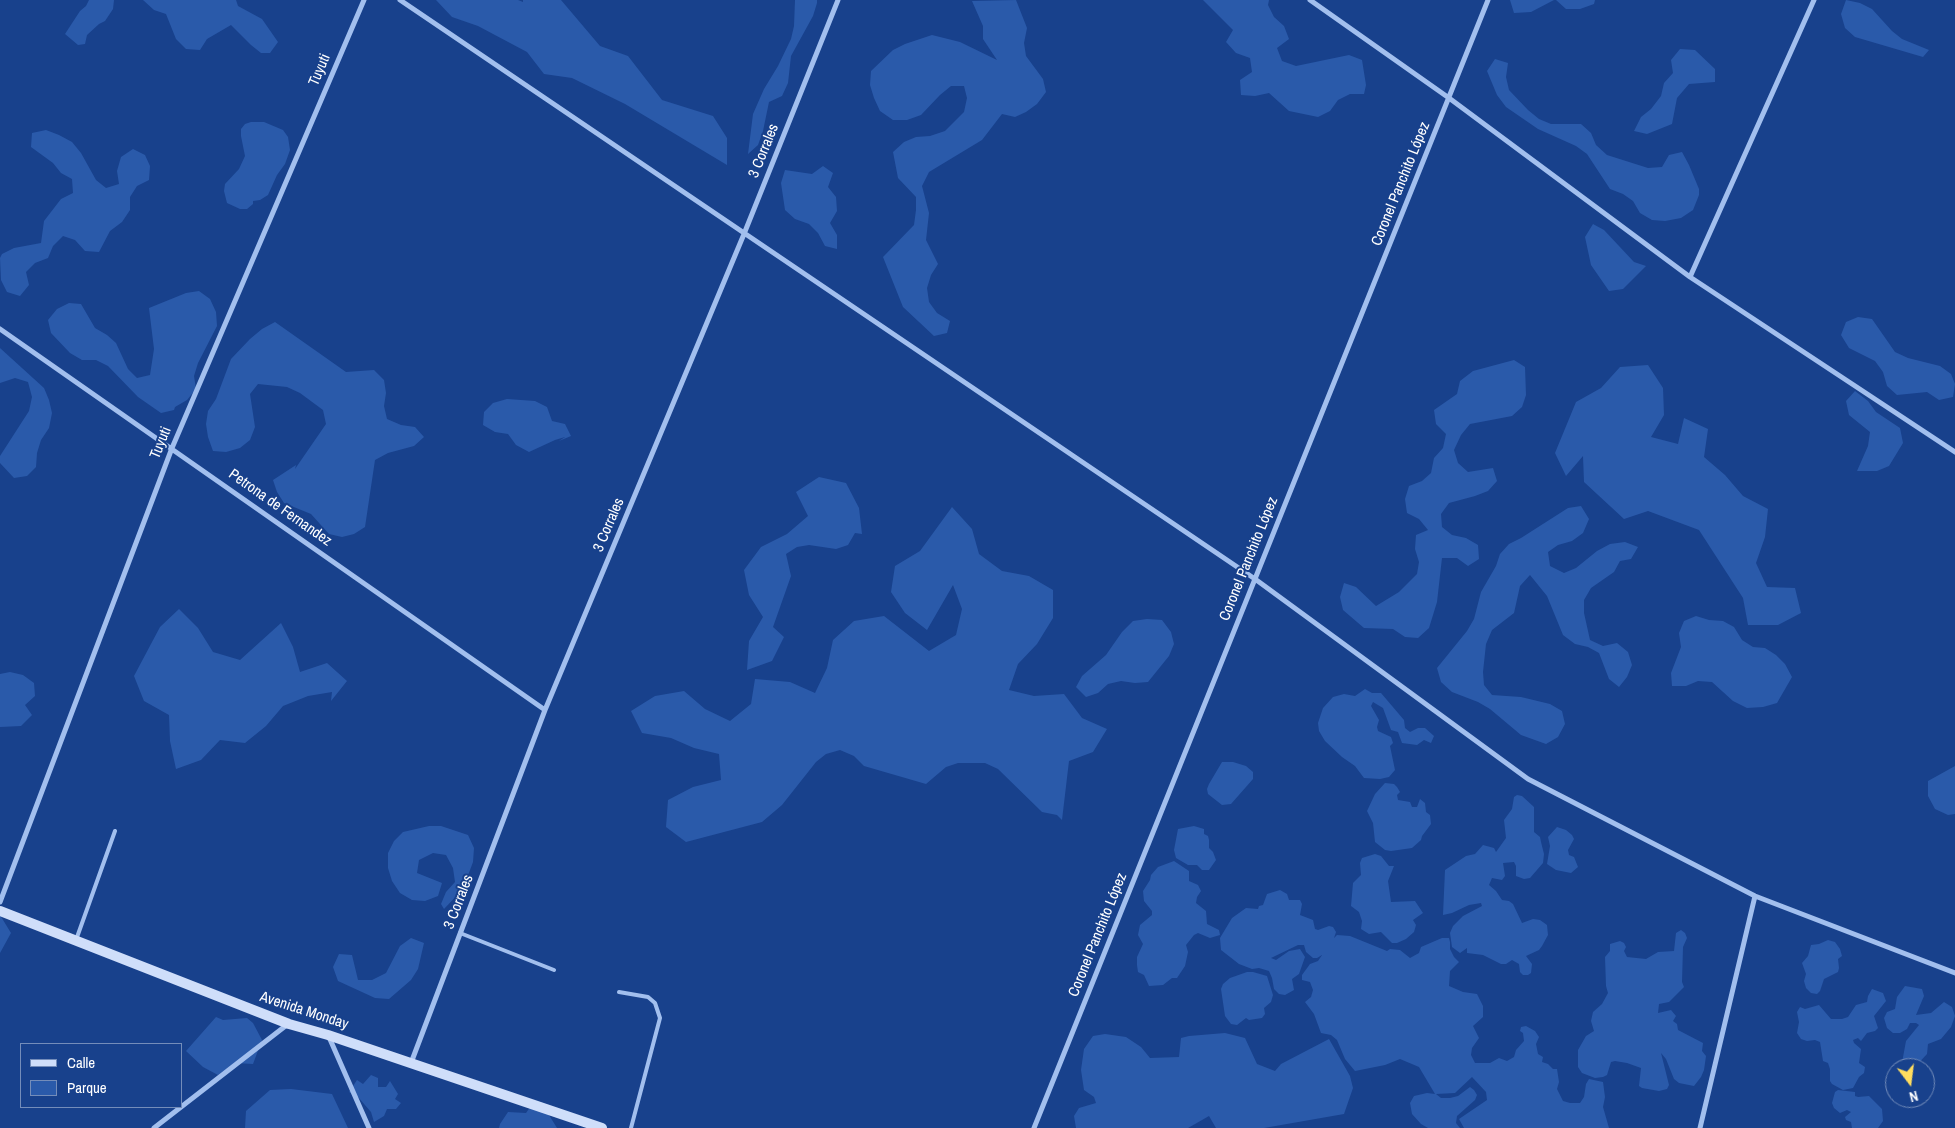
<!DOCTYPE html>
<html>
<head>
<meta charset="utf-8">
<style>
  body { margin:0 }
  #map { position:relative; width:1955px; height:1128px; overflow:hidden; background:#18418c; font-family:"Archivo Narrow",sans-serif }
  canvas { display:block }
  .legend { position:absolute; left:20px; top:1043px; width:162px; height:65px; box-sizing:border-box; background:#18418c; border:1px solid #748dba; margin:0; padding:6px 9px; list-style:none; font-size:15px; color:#fff }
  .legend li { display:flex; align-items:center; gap:10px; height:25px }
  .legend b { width:25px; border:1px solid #748dba }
  .north { position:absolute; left:1885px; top:1058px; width:50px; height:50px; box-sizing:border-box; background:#18418c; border:1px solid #748dba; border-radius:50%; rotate:165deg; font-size:14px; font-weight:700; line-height:20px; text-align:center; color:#fff }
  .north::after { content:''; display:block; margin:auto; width:18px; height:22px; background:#ffdd5f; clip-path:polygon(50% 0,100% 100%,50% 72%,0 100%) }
</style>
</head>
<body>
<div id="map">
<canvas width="1955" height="1128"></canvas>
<ul class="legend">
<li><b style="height:6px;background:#cfdefa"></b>Calle</li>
<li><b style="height:14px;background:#2a5aaa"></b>Parque</li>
</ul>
<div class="north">N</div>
</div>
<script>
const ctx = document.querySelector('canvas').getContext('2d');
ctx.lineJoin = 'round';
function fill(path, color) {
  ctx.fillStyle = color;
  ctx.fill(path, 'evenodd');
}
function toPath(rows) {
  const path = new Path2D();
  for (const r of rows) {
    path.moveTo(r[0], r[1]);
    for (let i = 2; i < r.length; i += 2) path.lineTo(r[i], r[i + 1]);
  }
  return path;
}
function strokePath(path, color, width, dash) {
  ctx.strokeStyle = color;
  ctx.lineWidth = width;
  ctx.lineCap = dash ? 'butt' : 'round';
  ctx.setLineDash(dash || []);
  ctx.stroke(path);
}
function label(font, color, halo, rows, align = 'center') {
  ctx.font = font + ' "Archivo Narrow",sans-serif';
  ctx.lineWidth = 4;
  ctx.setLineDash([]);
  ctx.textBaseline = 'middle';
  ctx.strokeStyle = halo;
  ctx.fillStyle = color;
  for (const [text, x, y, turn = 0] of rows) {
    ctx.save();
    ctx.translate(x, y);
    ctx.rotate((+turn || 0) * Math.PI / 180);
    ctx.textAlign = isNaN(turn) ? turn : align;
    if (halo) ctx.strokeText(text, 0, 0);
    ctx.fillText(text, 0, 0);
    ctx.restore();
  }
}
fill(toPath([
  [89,0,114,0,113,9,105,21,99,24,87,35,85,44,78,45,65,34,80,11,86,6],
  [143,0,236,0,238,6,262,19,278,42,270,53,261,53,251,45,231,25,207,39,200,50,186,49,176,39,166,14,154,10],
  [436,0,518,0,523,2,523,0,561,0,600,46,628,56,662,100,713,116,727,138,727,165,625,104,572,78,544,74,527,52,478,26,452,17],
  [795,0,817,0,817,3,813,16,791,56,788,83,782,96,769,102,763,131,758,145,748,154,753,114,764,89,778,66,791,39,794,26],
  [1016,0,1027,28,1024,43,1026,56,1043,79,1046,92,1037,104,1026,112,1015,117,1002,114,982,140,929,172,922,186,929,213,926,240,938,264,931,275,927,288,929,302,937,313,950,321,947,333,934,336,903,307,883,257,914,225,916,210,916,197,898,178,893,152,904,142,916,137,930,136,945,131,964,112,967,98,964,86,951,86,940,95,921,115,907,120,893,120,880,111,874,98,870,85,871,71,893,50,905,44,932,35,960,42,997,60,983,39,983,26,972,1],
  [1203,0,1269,0,1268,5,1274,17,1284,26,1289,39,1277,48,1282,61,1296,66,1349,55,1362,60,1366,85,1364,94,1350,94,1338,100,1330,111,1318,117,1289,111,1269,93,1255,96,1241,95,1240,80,1252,72,1250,58,1236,53,1226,42,1233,30],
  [1510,0,1554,0,1531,12,1514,13],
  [1556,0,1595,0,1594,4,1580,9,1566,9],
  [1846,0,1860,3,1872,9,1892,31,1902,39,1929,50,1923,57,1855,37,1845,28,1841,14],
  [1680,49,1695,50,1715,69,1715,82,1689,84,1677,98,1672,124,1647,134,1634,131,1641,117,1651,109,1661,96,1664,83,1673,73,1671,60],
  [1495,59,1508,63,1506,77,1509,90,1528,110,1539,119,1551,124,1581,124,1591,133,1596,145,1607,155,1648,168,1662,167,1669,155,1682,152,1689,165,1699,189,1699,195,1693,210,1681,218,1665,221,1652,220,1640,213,1633,201,1623,194,1610,189,1587,154,1576,146,1538,129,1506,107,1497,95,1487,71],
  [251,122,264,122,283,130,288,137,290,150,285,164,277,175,268,195,260,200,253,201,253,204,247,209,240,209,227,203,224,191,225,184,239,169,245,156,241,136,241,129,245,124],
  [46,130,59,135,72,142,81,153,96,180,106,188,119,184,117,171,121,157,133,149,145,155,150,166,149,180,137,186,130,197,130,210,122,222,110,231,99,252,85,251,75,240,63,236,53,246,48,258,35,263,26,272,29,285,20,296,7,292,1,280,0,258,2,254,14,248,41,243,44,221,61,199,73,193,72,179,61,173,53,163,31,147,32,133],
  [823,166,833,173,828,187,836,197,837,211,830,223,837,235,837,249,825,246,818,233,809,224,795,219,785,210,781,183,785,170,812,174],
  [1593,224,1604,230,1634,262,1646,266,1623,289,1609,291,1591,265,1585,237],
  [199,291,210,299,216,312,217,326,198,363,194,376,196,389,187,400,175,407,174,410,161,413,138,397,108,366,96,360,82,360,70,353,51,333,48,320,57,309,69,303,81,304,95,328,107,335,116,343,128,369,137,378,150,375,154,349,149,308,186,293],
  [1858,317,1872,319,1895,352,1908,358,1940,366,1951,374,1955,384,1953,397,1939,400,1927,392,1897,395,1887,386,1883,372,1875,361,1849,348,1841,335,1846,322],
  [275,322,346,372,374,370,384,380,386,393,384,406,387,419,401,425,415,427,424,437,414,446,388,453,375,460,365,527,354,534,342,537,329,534,311,514,284,503,277,492,273,480,296,465,295,469,326,424,323,410,300,393,287,387,258,384,250,394,255,427,250,440,240,448,226,452,213,451,208,437,206,424,208,411,216,399,231,359,250,339,262,329],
  [0,348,44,388,49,400,52,413,49,428,41,440,37,453,36,467,27,476,14,478,0,463,0,456,29,411,32,397,28,382,15,378,0,383],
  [1514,360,1525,367,1526,395,1522,407,1512,416,1470,424,1461,435,1454,450,1458,463,1468,472,1493,468,1497,481,1488,491,1475,496,1449,503,1441,514,1442,527,1452,535,1466,538,1478,545,1479,559,1468,566,1457,558,1442,558,1437,602,1429,628,1418,638,1405,637,1393,629,1364,628,1343,610,1340,597,1344,583,1356,587,1376,606,1399,592,1417,574,1419,562,1415,549,1416,535,1428,530,1419,519,1407,513,1405,499,1409,486,1422,481,1431,473,1434,458,1443,448,1446,434,1436,424,1434,410,1457,394,1460,381,1473,371],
  [1648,365,1663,388,1664,415,1651,437,1678,444,1684,418,1708,429,1704,457,1725,475,1743,496,1768,509,1765,537,1756,563,1767,587,1795,588,1801,613,1778,625,1748,625,1743,598,1699,530,1648,511,1624,519,1584,482,1583,456,1566,476,1555,453,1576,402,1601,388,1620,367],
  [1855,391,1868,401,1876,412,1900,428,1903,443,1889,466,1877,471,1857,471,1868,446,1870,432,1849,415,1846,401],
  [507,399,535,401,547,407,552,421,565,424,571,436,559,441,565,437,555,440,529,452,516,445,508,434,495,432,483,425,484,412,493,403],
  [819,477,846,483,859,508,862,534,855,533,848,545,836,549,809,545,797,547,786,554,791,576,773,627,784,637,772,661,747,670,749,641,763,617,749,595,744,570,761,547,787,534,808,516,796,492],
  [1581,506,1589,519,1583,533,1572,541,1558,545,1548,552,1550,566,1564,573,1576,568,1597,551,1610,544,1625,542,1638,547,1631,559,1620,561,1614,572,1591,588,1584,600,1584,613,1590,640,1603,646,1617,643,1628,652,1632,665,1627,677,1619,687,1609,679,1599,653,1588,647,1575,644,1563,635,1547,596,1530,575,1520,586,1514,613,1492,630,1486,644,1483,672,1484,685,1492,695,1521,697,1550,704,1562,711,1565,724,1558,737,1546,744,1521,735,1490,709,1478,702,1452,692,1441,682,1437,668,1467,631,1474,619,1481,592,1496,566,1500,554,1509,544,1521,538,1568,508],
  [952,507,972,529,979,554,1002,571,1029,576,1053,590,1053,618,1037,644,1018,664,1009,690,1034,696,1064,694,1082,718,1107,729,1093,752,1069,761,1062,820,1057,815,1042,812,998,769,985,763,958,763,946,767,926,784,864,766,854,756,840,750,826,754,816,762,782,805,762,822,686,842,666,827,668,800,693,787,721,780,719,754,694,748,671,738,642,733,631,711,655,696,684,691,705,709,730,721,751,704,755,679,790,682,815,693,827,668,833,640,854,621,884,616,929,651,956,635,962,609,953,585,927,630,905,613,891,592,895,566,920,551],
  [179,609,198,628,213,652,240,660,281,623,293,647,300,672,327,663,347,681,331,701,332,692,308,696,283,706,266,726,245,743,220,740,201,760,176,769,170,741,169,715,144,701,134,676,160,627],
  [1696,616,1709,620,1723,621,1734,627,1742,640,1753,647,1765,648,1776,655,1785,664,1792,677,1777,703,1763,707,1747,708,1733,701,1712,682,1698,681,1686,686,1672,686,1671,673,1681,647,1679,633,1684,621],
  [1147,619,1162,620,1171,632,1174,644,1169,656,1148,682,1135,683,1121,681,1108,684,1098,693,1086,697,1076,687,1082,676,1106,655,1122,632,1133,621],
  [10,672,23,675,34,683,35,696,25,705,32,715,21,726,0,727,0,674],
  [1365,689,1372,693,1381,693,1404,720,1405,728,1410,732,1418,728,1425,728,1434,736,1431,743,1424,740,1417,745,1402,743,1398,732,1391,730,1383,708,1373,702,1371,706,1379,720,1377,727,1378,731,1391,737,1393,743,1390,746,1395,770,1389,777,1380,779,1364,778,1355,766,1342,757,1325,741,1319,731,1318,723,1323,708,1333,697,1344,694,1355,696],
  [1222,762,1233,762,1246,766,1253,772,1253,779,1231,804,1222,805,1208,794,1207,789,1209,784],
  [1955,766,1955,814,1948,815,1935,809,1928,796,1928,781],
  [1385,783,1394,784,1397,787,1400,792,1397,795,1398,800,1410,802,1412,807,1417,807,1420,799,1425,803,1426,812,1430,815,1431,824,1422,836,1421,840,1412,848,1391,851,1385,850,1375,842,1373,823,1367,811,1375,794],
  [1517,795,1522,796,1534,807,1534,832,1540,837,1541,842,1544,854,1543,863,1530,878,1524,879,1516,876,1516,866,1514,862,1503,863,1505,876,1502,880,1492,878,1489,885,1496,891,1502,900,1509,901,1513,904,1522,923,1533,919,1540,920,1547,925,1548,935,1542,946,1539,950,1526,956,1532,964,1531,973,1528,975,1523,975,1520,972,1519,964,1512,960,1506,964,1501,964,1483,955,1467,953,1467,948,1460,953,1452,947,1450,933,1453,926,1463,916,1482,906,1481,903,1469,905,1452,913,1443,915,1445,870,1466,856,1475,854,1483,845,1494,848,1496,852,1506,838,1504,820,1512,809,1514,797],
  [429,826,441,826,468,835,474,848,473,862,463,889,444,909,441,904,446,892,455,882,453,868,446,855,433,853,419,860,417,873,442,883,438,896,425,901,412,900,400,893,392,881,388,868,388,853,394,841,403,832],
  [1194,826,1204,829,1204,834,1208,836,1209,840,1209,848,1213,852,1216,860,1209,870,1202,870,1197,865,1188,865,1176,858,1174,850,1178,829],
  [1557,827,1566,830,1572,835,1574,839,1568,850,1569,855,1574,857,1578,867,1571,873,1556,870,1547,864,1550,846,1548,837],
  [1375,854,1381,856,1389,866,1394,866,1388,881,1391,902,1415,901,1423,913,1413,920,1416,925,1414,932,1406,939,1397,943,1392,943,1381,932,1369,934,1361,929,1362,921,1359,912,1351,906,1353,883,1361,875,1360,863,1362,858],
  [1174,861,1189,871,1189,881,1198,885,1201,891,1197,897,1196,903,1206,911,1207,924,1219,930,1220,935,1210,938,1198,933,1194,935,1186,945,1188,952,1185,966,1177,978,1172,978,1163,985,1149,986,1144,975,1138,972,1137,965,1137,957,1143,944,1138,935,1140,925,1152,915,1152,911,1144,901,1143,891,1150,880,1151,875,1158,867],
  [1280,890,1287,894,1289,900,1300,900,1302,904,1300,915,1313,920,1315,929,1318,930,1329,926,1333,927,1336,932,1334,938,1337,935,1350,936,1387,951,1390,949,1400,950,1410,958,1419,953,1421,947,1442,938,1449,938,1450,942,1450,949,1454,957,1459,962,1450,971,1449,986,1463,992,1477,994,1483,1006,1483,1017,1473,1026,1479,1038,1472,1048,1471,1055,1475,1063,1490,1063,1499,1058,1507,1061,1514,1057,1516,1050,1524,1041,1523,1033,1520,1031,1521,1027,1526,1026,1535,1031,1539,1037,1536,1044,1538,1054,1543,1057,1542,1062,1548,1064,1553,1069,1557,1069,1559,1082,1557,1089,1563,1101,1570,1103,1580,1103,1584,1097,1586,1084,1589,1079,1603,1082,1605,1097,1603,1107,1609,1128,1464,1128,1459,1119,1487,1100,1486,1092,1472,1077,1455,1093,1436,1094,1441,1098,1450,1098,1458,1096,1470,1087,1474,1090,1477,1095,1475,1100,1457,1116,1456,1123,1460,1128,1428,1128,1421,1124,1412,1114,1410,1103,1414,1096,1427,1093,1435,1094,1419,1067,1400,1059,1385,1065,1355,1071,1345,1059,1337,1040,1331,1035,1321,1033,1314,1014,1305,1002,1311,997,1313,990,1310,982,1302,980,1302,975,1310,964,1318,961,1322,955,1317,958,1313,958,1306,952,1304,945,1298,945,1271,958,1276,960,1289,951,1300,949,1305,957,1299,974,1292,979,1294,990,1285,995,1279,994,1274,989,1272,978,1269,971,1259,968,1252,969,1239,964,1221,950,1220,938,1232,918,1246,908,1258,909,1259,906,1263,905,1267,894],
  [0,915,11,933,0,953],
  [1681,930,1685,933,1687,938,1683,947,1682,982,1684,987,1669,1002,1659,1004,1658,1013,1671,1010,1676,1016,1673,1021,1677,1024,1678,1030,1703,1043,1702,1051,1706,1056,1704,1070,1701,1077,1694,1086,1679,1083,1674,1079,1666,1059,1661,1053,1669,1085,1667,1089,1659,1091,1642,1088,1639,1086,1641,1068,1627,1063,1615,1061,1611,1062,1607,1075,1603,1077,1595,1078,1582,1073,1578,1067,1578,1050,1586,1036,1594,1031,1591,1021,1593,1012,1602,1004,1608,993,1606,986,1605,957,1610,951,1610,944,1620,941,1624,943,1626,947,1624,951,1627,957,1646,959,1658,952,1674,951,1676,933],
  [411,938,424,943,418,969,411,980,389,999,375,998,338,981,333,967,339,954,352,955,358,980,372,980,386,973,400,946],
  [1828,940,1835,942,1840,949,1842,956,1838,959,1839,968,1838,972,1824,979,1820,991,1817,994,1811,993,1806,988,1804,981,1806,974,1802,963,1808,956,1811,945,1819,944],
  [1247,972,1253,972,1267,976,1273,995,1271,1002,1264,1008,1265,1014,1262,1018,1249,1020,1246,1018,1237,1025,1231,1024,1225,1016,1221,989,1223,984,1230,978],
  [1905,986,1922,989,1924,996,1916,1015,1931,1013,1944,1002,1952,1007,1955,1016,1951,1027,1941,1039,1928,1044,1927,1054,1914,1068,1901,1068,1906,1041,1919,1025,1916,1023,1910,1023,1907,1029,1900,1033,1893,1033,1887,1028,1884,1018,1887,1012,1895,1009,1897,997],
  [1872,989,1883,993,1886,1001,1874,1016,1878,1028,1875,1031,1867,1033,1861,1041,1858,1038,1853,1040,1854,1043,1861,1049,1859,1063,1865,1067,1864,1073,1859,1077,1853,1088,1843,1090,1832,1084,1830,1081,1830,1069,1828,1063,1823,1061,1820,1042,1815,1040,1807,1041,1801,1039,1797,1033,1799,1022,1797,1012,1800,1007,1805,1009,1819,1005,1831,1019,1842,1019,1848,1017,1856,1005,1867,1002,1868,996],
  [216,1017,223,1020,247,1018,253,1023,262,1040,253,1064,235,1063,218,1075,203,1067,186,1051],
  [1225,1033,1245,1038,1257,1064,1275,1071,1281,1064,1329,1039,1350,1076,1353,1088,1344,1114,1264,1128,1216,1128,1209,1116,1188,1128,1076,1128,1074,1116,1079,1108,1096,1103,1094,1097,1084,1090,1081,1070,1084,1049,1093,1036,1105,1034,1126,1037,1141,1047,1150,1058,1179,1057,1181,1038,1189,1036],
  [371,1075,378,1078,378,1087,386,1087,390,1081,398,1094,395,1099,401,1103,396,1109,387,1109,384,1116,374,1122,371,1112,358,1097,349,1092,357,1080,363,1084],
  [291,1089,332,1094,348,1128,245,1128,246,1111,270,1090],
  [1838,1090,1855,1092,1855,1096,1858,1097,1869,1096,1882,1109,1883,1121,1878,1128,1852,1128,1851,1122,1846,1120,1845,1117,1851,1112,1847,1110,1840,1113,1834,1108,1832,1103,1835,1092],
  [533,1103,549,1115,557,1128,499,1128,500,1124,508,1112,526,1113]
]), '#2a5aaa');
strokePath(toPath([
  [460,933,554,970],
  [76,940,115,831],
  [619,992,648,997,655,1003,660,1018,631,1128]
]), '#a2bfee', 4);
strokePath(toPath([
  [400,0,1255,579,1528,779,1755,896,1955,973],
  [1310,0,1449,98,1690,277,1955,452],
  [1690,277,1814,0],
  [0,329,545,710],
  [0,902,172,448,364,0],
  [329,1037,369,1128],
  [411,1063,545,710,744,234,838,0],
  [154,1128,288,1024],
  [1034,1128,1488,0],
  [1700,1128,1755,896]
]), '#a2bfee', 5);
strokePath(toPath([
  [0,911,289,1024,328,1035,602,1128]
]), '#cfdefa', 10);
label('15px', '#fff', '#18418c', [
  ["Tuyuti",320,70,-67],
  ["3 Corrales",764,151,-68],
  ["Coronel Panchito López",1401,184,-68],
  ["Tuyuti",161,443,-68],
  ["Petrona de Fernandez",280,508,35],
  ["3 Corrales",609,525,-67],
  ["Coronel Panchito López",1249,559,-68],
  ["3 Corrales",459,902,-69],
  ["Coronel Panchito López",1098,935,-68],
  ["Avenida Monday",304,1011,18]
]);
</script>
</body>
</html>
